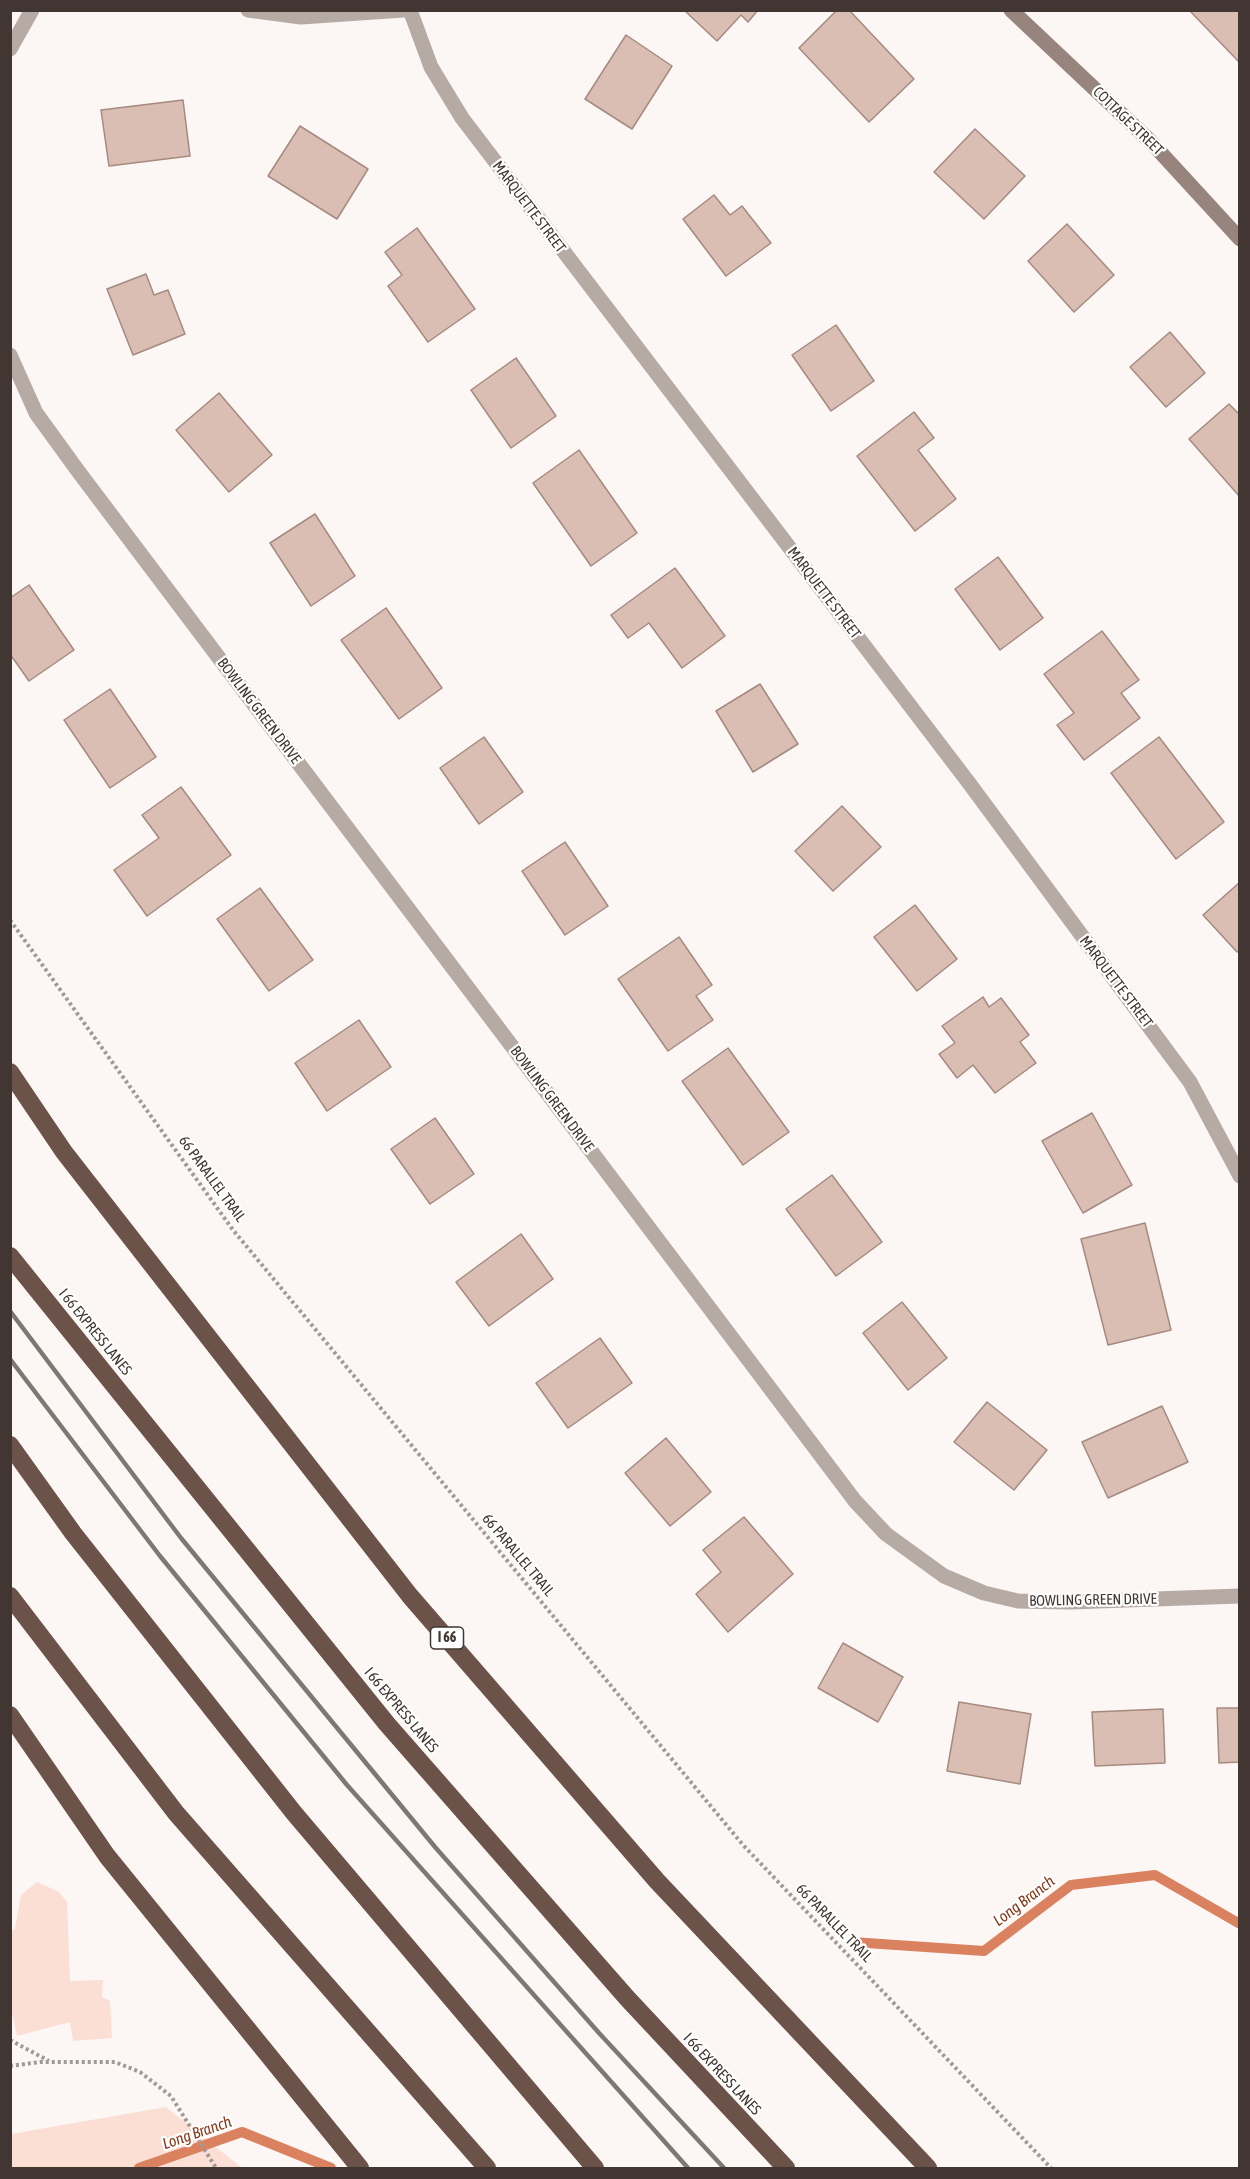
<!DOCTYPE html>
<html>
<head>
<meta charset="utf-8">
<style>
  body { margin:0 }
  #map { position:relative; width:1250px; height:2179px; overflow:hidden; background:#fcf6f4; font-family:"Asap Condensed",sans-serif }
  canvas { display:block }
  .frame { position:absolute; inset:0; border:12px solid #413631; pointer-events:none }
</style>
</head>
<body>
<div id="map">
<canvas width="1250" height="2179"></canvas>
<div class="frame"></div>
</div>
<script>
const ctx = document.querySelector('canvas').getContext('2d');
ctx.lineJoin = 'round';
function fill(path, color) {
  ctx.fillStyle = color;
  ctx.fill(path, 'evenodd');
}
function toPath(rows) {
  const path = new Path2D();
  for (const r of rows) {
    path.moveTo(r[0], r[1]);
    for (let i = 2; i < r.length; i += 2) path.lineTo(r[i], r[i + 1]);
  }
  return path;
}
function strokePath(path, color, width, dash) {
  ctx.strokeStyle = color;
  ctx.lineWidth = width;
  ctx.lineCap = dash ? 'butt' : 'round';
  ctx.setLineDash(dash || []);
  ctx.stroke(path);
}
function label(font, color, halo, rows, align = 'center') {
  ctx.font = font + ' "Asap Condensed",sans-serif';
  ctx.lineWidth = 4.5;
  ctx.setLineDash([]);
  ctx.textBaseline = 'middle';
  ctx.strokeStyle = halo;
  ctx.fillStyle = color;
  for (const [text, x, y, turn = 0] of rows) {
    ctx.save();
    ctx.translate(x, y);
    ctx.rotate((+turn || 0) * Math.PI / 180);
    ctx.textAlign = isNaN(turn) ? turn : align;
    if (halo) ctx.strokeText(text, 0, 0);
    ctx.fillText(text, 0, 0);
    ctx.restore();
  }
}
fill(toPath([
  [37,1882,59,1892,67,1902,70,1981,103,1980,102,1997,110,2001,112,2038,73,2041,70,2022,17,2036,11,2009,11,1931,15,1929,21,1895],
  [166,2107,242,2168,11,2168,11,2134]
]), '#fcdfd4');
strokePath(toPath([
  [852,1942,984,1951,1071,1885,1155,1875,1240,1924],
  [139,2168,242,2132,331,2168]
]), '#da8160', 10);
const building = toPath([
  [758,10,748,22,741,15,717,41,685,11,758,10],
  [837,10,849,10,914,79,869,122,799,48,837,10],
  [1189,10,1240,10,1240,63,1189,10],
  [626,35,672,66,632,129,585,99,626,35],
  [183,100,190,156,109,166,101,110,183,100],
  [300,126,368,169,337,219,268,176,300,126],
  [975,129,1025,176,984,219,934,172,975,129],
  [714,195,730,215,742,206,771,243,726,276,683,219,714,195],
  [1067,224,1114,275,1074,312,1028,261,1067,224],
  [417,228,475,309,428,342,388,286,402,275,385,252,417,228],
  [146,274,154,295,168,290,185,334,133,355,107,289,146,274],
  [836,325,874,381,831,411,792,355,836,325],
  [1170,332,1205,373,1166,407,1130,367,1170,332],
  [516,358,556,416,511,448,471,390,516,358],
  [219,393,272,455,229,492,176,430,219,393],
  [1229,404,1240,415,1240,497,1189,439,1229,404],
  [914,412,934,438,918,450,956,499,915,531,857,456,914,412],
  [579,450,637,533,591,566,533,483,579,450],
  [315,514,355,576,311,606,270,543,315,514],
  [998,557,1043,618,1000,650,955,589,998,557],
  [675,568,725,636,682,668,649,623,628,638,611,615,675,568],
  [29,585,74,650,29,681,10,654,10,598,29,585],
  [386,608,442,688,399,719,341,640,386,608],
  [1102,631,1139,680,1121,693,1140,718,1084,760,1057,725,1074,713,1044,674,1102,631],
  [760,684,798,744,753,772,716,711,760,684],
  [110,689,156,757,110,788,64,720,110,689],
  [484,737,523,792,479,824,440,768,484,737],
  [1159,737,1224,822,1176,859,1111,773,1159,737],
  [181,787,231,855,147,916,114,870,159,838,142,815,181,787],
  [842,806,881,847,833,891,795,851,842,806],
  [565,842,608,906,565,935,522,871,565,842],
  [1240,882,1240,950,1237,952,1203,915,1240,882],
  [260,888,313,960,269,991,217,919,260,888],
  [915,905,957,959,917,991,874,937,915,905],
  [679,937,712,985,696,996,713,1020,668,1051,618,979,679,937],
  [983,997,989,1007,1001,998,1029,1035,1020,1042,1036,1063,995,1093,973,1065,957,1078,939,1054,955,1043,942,1026,983,997],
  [359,1020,391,1067,327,1111,295,1063,359,1020],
  [728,1048,789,1132,743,1165,682,1081,728,1048],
  [1092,1113,1132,1185,1083,1213,1042,1141,1092,1113],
  [435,1118,474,1174,430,1204,391,1149,435,1118],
  [832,1175,882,1242,836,1276,786,1209,832,1175],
  [1145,1223,1171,1330,1108,1345,1081,1239,1145,1223],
  [521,1234,553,1279,489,1326,456,1282,521,1234],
  [902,1302,947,1358,908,1390,863,1333,902,1302],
  [600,1338,632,1383,568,1428,536,1383,600,1338],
  [987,1402,1047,1450,1014,1490,954,1442,987,1402],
  [1162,1406,1188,1462,1108,1498,1082,1442,1162,1406],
  [666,1438,711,1492,670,1526,625,1473,666,1438],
  [744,1517,793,1574,728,1632,696,1594,721,1572,703,1550,744,1517],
  [843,1643,903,1677,878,1722,818,1688,843,1643],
  [959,1702,1031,1714,1020,1784,947,1771,959,1702],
  [1217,1708,1240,1708,1240,1762,1219,1763,1217,1708],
  [1163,1709,1165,1763,1095,1766,1092,1712,1163,1709]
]);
fill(building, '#dabdb3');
strokePath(building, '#a58a80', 1.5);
strokePath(toPath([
  [10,920,233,1230,743,1845,1051,2168],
  [10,2040,49,2061],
  [10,2066,40,2062,115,2062,140,2072,171,2096,216,2168]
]), '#a19995', 4, [3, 3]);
strokePath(toPath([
  [248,10,301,17,404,10],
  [410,10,431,67,462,118,969,783,1190,1082,1240,1176],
  [10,49,32,10],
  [10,355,36,413,78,471,855,1501,886,1534,944,1576,984,1593,1018,1601,1070,1602,1240,1596]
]), '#b6aaa5', 15);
strokePath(toPath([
  [1011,10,1150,141,1240,239]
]), '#96847d', 15);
strokePath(toPath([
  [10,1072,64,1152,410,1596,657,1881,928,2168],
  [10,1256,387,1724,627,1998,786,2168],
  [10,1445,73,1533,294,1813,595,2168],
  [10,1596,176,1813,487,2168],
  [10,1715,107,1856,360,2168]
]), '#6b5349', 18);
strokePath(toPath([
  [10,1311,181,1538,435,1847,599,2033,724,2168],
  [10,1359,160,1556,347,1785,688,2168]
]), '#807773', 4.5);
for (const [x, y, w] of [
  [447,1638,33]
]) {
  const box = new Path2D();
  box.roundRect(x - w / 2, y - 11, w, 22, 4.5);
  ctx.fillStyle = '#fff';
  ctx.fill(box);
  strokePath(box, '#413631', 1.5);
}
label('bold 14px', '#413631', null, [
  ["I 66",447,1638]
]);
label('15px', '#413631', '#fff', [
  ["COTTAGE STREET",1128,121,44],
  ["MARQUETTE STREET",529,207,53],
  ["MARQUETTE STREET",824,593,53],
  ["BOWLING GREEN DRIVE",259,711,53],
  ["MARQUETTE STREET",1116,982,53],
  ["BOWLING GREEN DRIVE",552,1099,53],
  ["66 PARALLEL TRAIL",212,1179,54],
  ["I 66 EXPRESS LANES",95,1332,51],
  ["66 PARALLEL TRAIL",518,1555,50],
  ["BOWLING GREEN DRIVE",1093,1600,-1],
  ["I 66 EXPRESS LANES",401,1710,50],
  ["66 PARALLEL TRAIL",834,1923,46],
  ["I 66 EXPRESS LANES",722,2074,47]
]);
label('italic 16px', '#893816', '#fff', [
  ["Long Branch",1024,1901,-37],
  ["Long Branch",197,2133,-19]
]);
</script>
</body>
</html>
